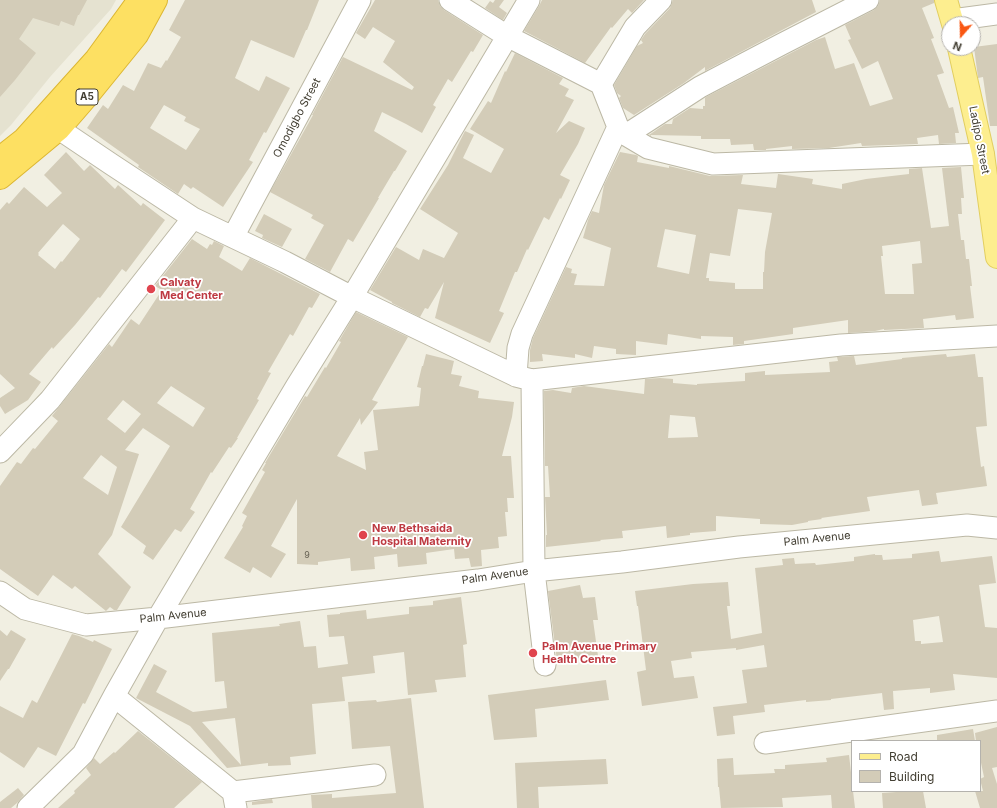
<!DOCTYPE html>
<html>
<head>
<meta charset="utf-8">
<style>
  body { margin:0 }
  #map { position:relative; width:997px; height:808px; overflow:hidden; background:#f1efe2; font-family:Inter,sans-serif }
  canvas { display:block }
  .legend { position:absolute; left:851px; top:740px; width:130px; height:52px; box-sizing:border-box; background:#fff; border:1px solid #b4b2ad; margin:0; padding:5px 7px; list-style:none; font-size:12px; color:#433f33 }
  .legend li { display:flex; align-items:center; gap:8px; height:20px }
  .legend b { width:20px; border:1px solid #b4b2ad }
  .north { position:absolute; left:941px; top:16px; width:40px; height:40px; box-sizing:border-box; background:#fff; border:1px solid #b4b2ad; border-radius:50%; rotate:200deg; font-size:11px; font-weight:700; line-height:16px; text-align:center; color:#433f33 }
  .north::after { content:''; display:block; margin:auto; width:14px; height:18px; background:#f95712; clip-path:polygon(50% 0,100% 100%,50% 72%,0 100%) }
</style>
</head>
<body>
<div id="map">
<canvas width="997" height="808"></canvas>
<ul class="legend">
<li><b style="height:5px;background:#fdee8f"></b>Road</li>
<li><b style="height:11px;background:#d3ccb8"></b>Building</li>
</ul>
<div class="north">N</div>
</div>
<script>
const ctx = document.querySelector('canvas').getContext('2d');
ctx.lineJoin = 'round';
function fill(path, color) {
  ctx.fillStyle = color;
  ctx.fill(path, 'evenodd');
}
function toPath(rows) {
  const path = new Path2D();
  for (const r of rows) {
    path.moveTo(r[0], r[1]);
    for (let i = 2; i < r.length; i += 2) path.lineTo(r[i], r[i + 1]);
  }
  return path;
}
function strokePath(path, color, width, dash) {
  ctx.strokeStyle = color;
  ctx.lineWidth = width;
  ctx.lineCap = dash ? 'butt' : 'round';
  ctx.setLineDash(dash || []);
  ctx.stroke(path);
}
function label(font, color, halo, rows, align = 'center') {
  ctx.font = font + ' Inter,sans-serif';
  ctx.lineWidth = 3.5;
  ctx.setLineDash([]);
  ctx.textBaseline = 'middle';
  ctx.strokeStyle = halo;
  ctx.fillStyle = color;
  for (const [text, x, y, turn = 0] of rows) {
    ctx.save();
    ctx.translate(x, y);
    ctx.rotate((+turn || 0) * Math.PI / 180);
    ctx.textAlign = isNaN(turn) ? turn : align;
    if (halo) ctx.strokeText(text, 0, 0);
    ctx.fillText(text, 0, 0);
    ctx.restore();
  }
}
fill(toPath([
  [0,0,116,0,111,9,50,77,11,125,0,136]
]), '#e5e2d0');
fill(toPath([
  [0,0,87,0,79,15,78,15,74,26,61,21,59,26,33,18,19,39,36,53,15,80,0,97],
  [185,0,319,0,307,30,306,30,294,58,251,40,235,78,259,91,266,76,290,88,266,133,264,132,249,160,253,162,223,207,193,187,191,189,184,184,178,194,138,167,139,165,87,128,103,105,108,109,123,85,134,91,148,63,161,68,166,60,167,61,181,37,169,30],
  [164,105,186,117,184,121,200,129,186,150,150,128],
  [375,0,438,0,440,6,444,10,483,35,473,52,471,51,452,82,448,79,433,105,436,107,422,133,406,124,382,112,374,131,407,151,395,171,394,171,378,198,379,198,353,242,348,239,330,272,305,259,324,225,311,218,313,215,270,192,313,115,312,115,343,57,412,90,414,87,383,62,395,41,373,27,365,39,356,33],
  [495,0,504,0,499,7,507,13,503,20,485,8,490,1,493,3],
  [542,0,644,0,632,13,628,9,612,28,611,27,585,63,524,31,539,6],
  [673,0,812,0,816,12,705,71,705,67,684,83,634,115,623,108,619,98,621,96,617,93,614,85,637,46,643,43,641,40,645,34,670,8,672,3],
  [880,0,934,0,934,3,922,8,934,38,931,39,944,73,937,75,949,108,953,107,959,133,955,133,956,143,939,144,938,135,917,138,918,144,862,146,861,143,829,148,792,149,792,146,766,149,766,150,754,150,753,144,731,145,730,139,701,139,701,136,651,135,651,136,649,135,665,124,672,124,673,119,690,108,703,109,703,106,705,106,705,98,706,97,816,40,825,37,835,69,854,63,870,106,893,99,878,61,862,69,848,40,851,39,845,25,874,10,878,6],
  [997,44,997,126,990,126,983,77,978,78,974,47],
  [515,53,563,78,559,84,569,89,565,96,574,100,556,133,569,121,585,128,578,144,560,175,570,180,561,199,560,198,549,220,544,217,528,250,527,249,517,272,515,272,499,311,504,313,490,343,435,318,444,282,428,309,425,308,420,317,392,303,392,302,370,290,396,247,419,260,423,249,444,258,458,233,420,209,448,165,465,131,474,135,463,158,491,173,504,149,470,129,488,101,491,103,505,71,506,72],
  [66,152,84,171,90,165,115,189,118,185,141,206,143,203,165,220,126,272,122,269,100,298,98,297,75,325,53,349,52,347,29,374,41,382,28,400,5,414,0,406,0,398,15,388,0,374,0,210,7,202,9,204,24,187,47,207,62,193,44,175],
  [63,224,80,239,62,262,61,261,55,269,38,255,39,254,38,253],
  [620,152,636,155,638,156,637,162,669,168,669,166,710,176,743,175,741,184,776,188,778,174,813,179,812,184,842,189,842,184,866,179,909,174,909,169,922,168,931,228,949,226,942,168,961,167,964,198,961,198,962,214,958,214,961,240,964,240,966,259,969,259,972,286,970,286,974,318,956,320,955,315,923,319,924,328,884,330,884,329,875,331,848,333,848,320,793,328,793,334,744,341,744,344,733,345,733,337,701,336,701,339,668,334,667,345,636,341,636,355,616,354,616,349,594,346,592,358,575,354,575,358,542,354,543,361,530,362,530,350,533,338,566,267,572,269,571,273,577,274,574,285,604,286,611,248,583,238,588,220,592,211,599,213,604,185],
  [738,209,772,213,765,252,764,272,763,272,763,289,735,289,735,283,709,281,709,278,706,278,710,253,730,256],
  [665,229,696,235,689,274,657,267],
  [920,241,922,263,912,264,914,294,885,294,881,256,883,256,882,246],
  [264,214,292,229,282,247,262,238,263,235,255,231],
  [192,239,207,249,210,244,212,245,214,241,224,246,219,257,242,271,250,258,320,294,312,308,309,307,293,336,290,334,268,372,271,373,257,399,259,400,237,438,238,438,231,448,229,447,212,473,211,472,190,509,195,512,181,532,175,529,153,560,143,553,146,546,121,527,170,446,143,428,125,450,139,454,112,535,98,554,131,587,117,610,114,610,110,607,106,611,75,586,72,589,53,575,38,596,0,569,0,486,17,462,21,464,33,448,35,449,58,421,52,416,59,407,109,344,112,347,131,319,139,325,162,290,155,286],
  [171,386,205,408,193,427,157,403],
  [123,400,141,414,125,433,107,419],
  [101,455,117,467,108,495,83,478],
  [356,312,408,337,372,400,378,402,361,425,360,418,337,456,366,470,364,452,378,450,373,410,419,406,421,388,417,387,422,366,423,366,426,354,454,361,451,374,462,376,459,386,479,391,478,398,514,402,512,417,502,456,511,456,514,498,507,498,508,512,505,512,507,536,498,537,499,548,481,550,482,566,471,567,469,558,455,559,454,549,426,553,427,564,398,567,397,554,374,557,375,569,351,571,350,558,318,562,318,565,297,564,297,499,271,546,286,554,271,578,253,567,250,573,224,558,243,527,242,526,247,516,242,513,265,472,262,470,266,463,265,463,305,396,307,397,325,367,326,368,341,342,339,341],
  [946,354,947,357,975,354,978,377,983,377,987,426,976,427,981,467,984,466,987,486,936,493,938,504,922,506,919,490,867,497,870,511,821,518,822,519,808,521,808,522,792,525,760,524,760,519,716,516,716,531,690,533,690,535,667,538,666,526,622,531,623,538,600,540,601,541,546,547,546,535,547,535,545,497,550,497,548,466,545,466,544,391,553,390,571,393,572,388,584,386,644,394,645,379,660,378,673,379,673,383,697,385,697,384,745,381,745,373,765,371,765,375,830,372,829,362,838,361,837,357,854,356,856,365,902,359,902,358],
  [670,415,695,417,698,437,668,438],
  [939,551,941,562,992,556,996,583,979,585,985,627,997,628,997,678,953,674,955,690,930,693,930,688,893,691,894,709,884,710,882,693,831,699,831,700,806,702,806,700,764,705,765,712,733,716,735,734,717,736,713,707,747,703,742,670,767,667,764,645,736,650,736,648,691,652,692,658,671,661,674,678,694,676,698,698,642,706,637,672,646,670,638,606,637,606,635,591,693,584,728,582,730,606,727,606,731,639,762,633,755,568,783,565,782,559,794,558,795,564,815,563,816,565,854,561,854,557,875,554,875,555,882,555,883,560,912,558,912,554],
  [939,616,943,642,921,644,921,641,915,641,913,620],
  [580,585,583,598,595,597,598,620,593,620,598,656,557,661,548,591],
  [461,597,467,644,463,645,466,677,435,680,437,692,408,695,404,652,373,656,375,673,342,677,345,701,312,704,316,754,290,757,291,765,268,766,268,763,227,768,190,726,136,698,154,664,167,671,156,692,193,712,227,708,224,681,215,682,212,633,280,626,279,624,300,621,304,647,316,646,318,668,348,664,344,636,329,637,327,615,340,614,340,613,366,610,367,619,409,614,409,607,433,605,433,601],
  [235,718,241,765,202,722],
  [0,630,7,636,11,630,26,639,9,669,8,669,0,681],
  [72,634,79,636,93,642,94,640,112,649,85,704,83,703,56,756,38,747,24,768,0,752,0,706,23,718,32,700,37,703],
  [606,680,609,700,535,709,537,737,494,740,488,695],
  [411,698,424,808,312,808,311,795,332,794,332,798,396,793,390,746,352,749,348,702,376,700,377,702],
  [997,727,997,767,992,768,997,784,997,808,980,808,975,791,983,791,980,779,984,777,980,758,980,741,976,741,975,733],
  [973,729,975,741,937,741,937,735],
  [138,731,202,782,174,808,58,808,75,793,74,791,91,775,86,768,94,758,100,764,114,752,115,753],
  [849,755,852,781,852,791,853,791,855,808,832,808,831,795,782,798,783,807,721,808,719,787,718,787,717,759,733,758,734,775,775,773,774,769,785,769,785,765,827,762,826,758],
  [606,759,608,784,538,787,539,808,517,808,515,763],
  [18,788,24,795,17,803,11,808,0,808,0,802],
  [911,791,923,791,926,808,883,808,882,793],
  [272,799,273,803,252,805,252,802]
]), '#d3ccb8');
const minor = toPath([
  [450,0,507,36,601,84,618,127,626,135,648,148,713,164,983,154],
  [952,20,997,14],
  [601,84,635,27,661,0],
  [59,129,111,164,193,218,285,262,352,297,516,376,532,380,841,345,997,336],
  [626,135,700,87,782,44,868,0],
  [233,237,360,0],
  [516,376,518,348,522,334,618,127],
  [532,380,534,571,545,665],
  [0,452,50,400,193,218],
  [0,592,25,609,86,625,158,618,478,580,534,571,622,562,739,547,967,525,997,528],
  [114,696,233,792,236,808],
  [765,743,997,711],
  [233,792,375,775],
  [28,808,83,754,114,696,158,618,296,387,352,297,529,0]
]);
const major = toPath([
  [946,0,953,24],
  [959,48,983,154,997,257]
]);
const highway = toPath([
  [4,155,24,139,96,59,139,0],
  [0,178,59,129,85,99,137,35,156,0]
]);
strokePath(minor, '#bcb8a5', 23);
strokePath(major, '#e2ce5f', 24);
strokePath(highway, '#dcb632', 24);
strokePath(minor, '#fff', 21);
strokePath(major, '#fdee8f', 22);
strokePath(highway, '#fde062', 22);
for (const [x, y, r, color] of [
  [151,289,5,"#e0444e"],
  [363,535,5,"#e0444e"],
  [533,653,5,"#e0444e"]
]) {
  const dot = new Path2D();
  dot.arc(x, y, r, 0, 2 * Math.PI);
  ctx.fillStyle = color;
  ctx.fill(dot);
  strokePath(dot, '#fff', 1.5);
}
label('9px', '#676254', null, [
  ["9",307,555]
]);
for (const [x, y, w] of [
  [87,97,22]
]) {
  const box = new Path2D();
  box.roundRect(x - w / 2, y - 8, w, 16, 3);
  ctx.fillStyle = '#fff';
  ctx.fill(box);
  strokePath(box, '#433f33', 1);
}
label('bold 10px', '#433f33', null, [
  ["A5",87,97]
]);
label('11px', '#433f33', '#fff', [
  ["Omodigbo Street",297,118,-62],
  ["Ladipo Street",979,140,79],
  ["Palm Avenue",817,539,-6],
  ["Palm Avenue",495,576,-8],
  ["Palm Avenue",173,616,-6]
]);
label('bold 11px', '#be3a42', '#fff', [
  ["Calvaty",160,283],
  ["Med Center",160,296],
  ["New Bethsaida",372,529],
  ["Hospital Maternity",372,542],
  ["Palm Avenue Primary",542,647],
  ["Health Centre",542,660]
], 'left');
</script>
</body>
</html>
